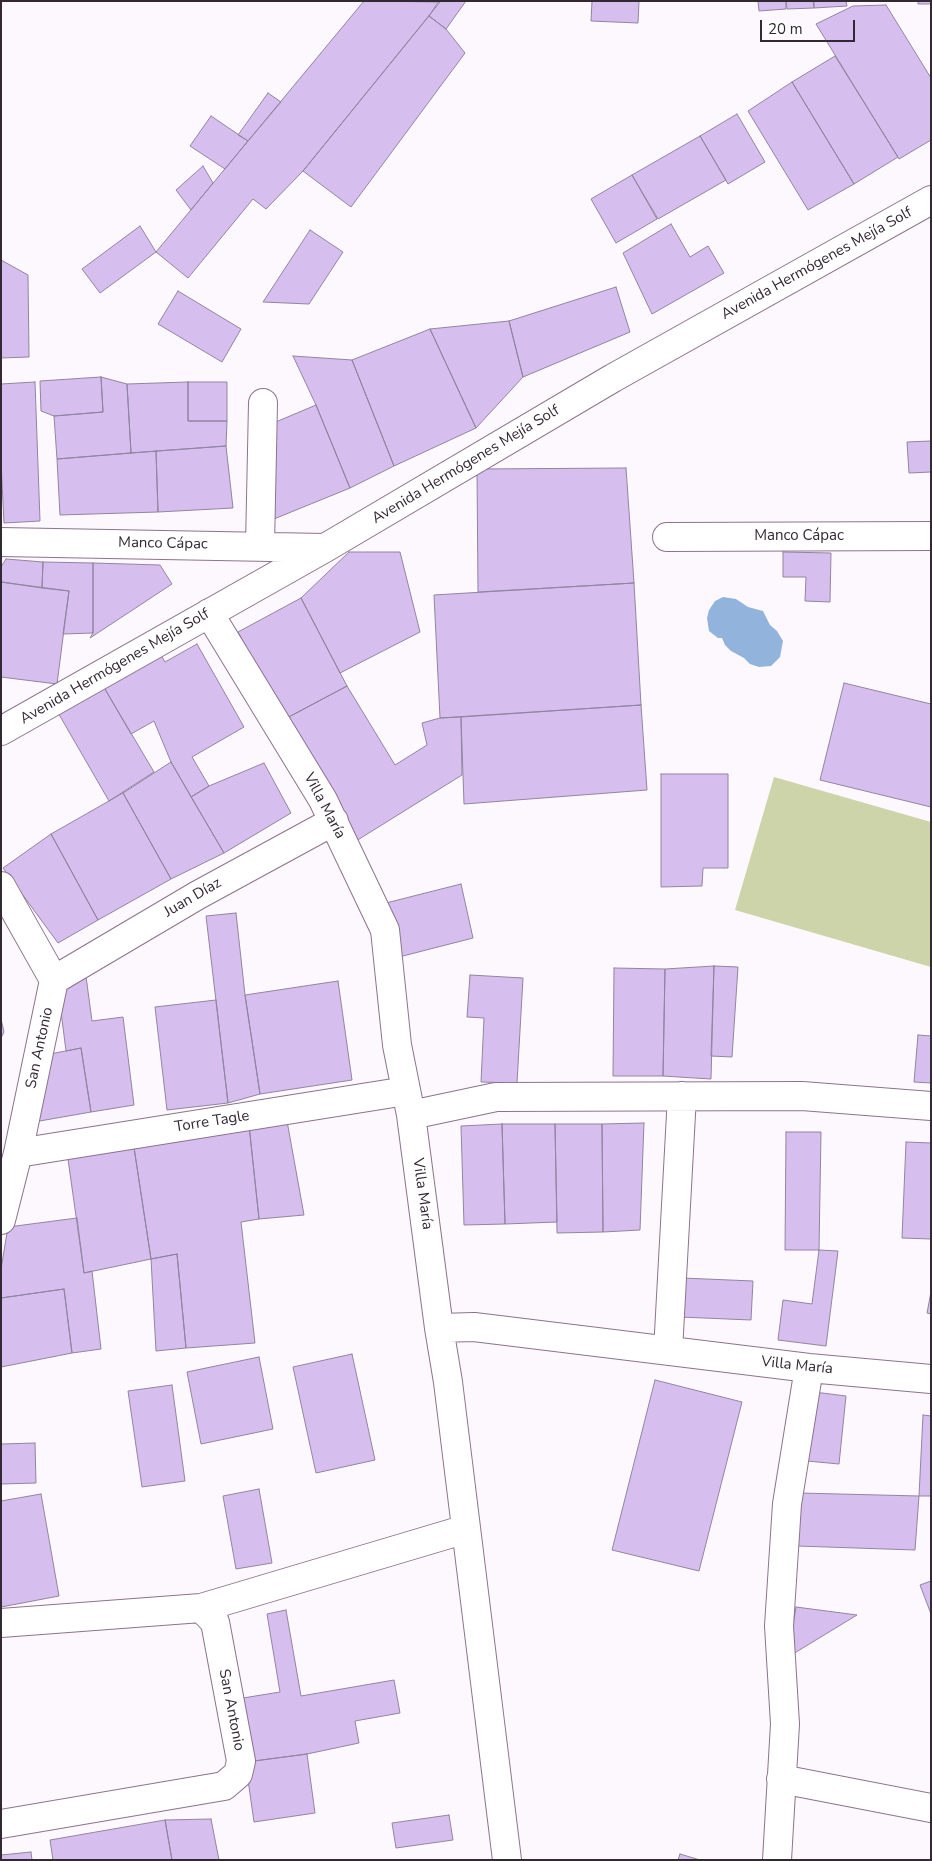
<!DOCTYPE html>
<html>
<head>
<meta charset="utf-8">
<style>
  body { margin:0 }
  #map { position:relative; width:932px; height:1861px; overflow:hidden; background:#fdf8fd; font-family:"Nunito Sans",sans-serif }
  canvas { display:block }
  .frame { position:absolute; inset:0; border:2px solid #322932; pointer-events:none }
  .scale { position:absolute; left:760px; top:20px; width:95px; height:22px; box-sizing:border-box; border:2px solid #322932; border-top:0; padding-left:6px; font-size:15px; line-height:18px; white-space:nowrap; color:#322932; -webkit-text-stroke:4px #fff; paint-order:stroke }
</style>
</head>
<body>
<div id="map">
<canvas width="932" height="1861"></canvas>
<div class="frame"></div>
<div class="scale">20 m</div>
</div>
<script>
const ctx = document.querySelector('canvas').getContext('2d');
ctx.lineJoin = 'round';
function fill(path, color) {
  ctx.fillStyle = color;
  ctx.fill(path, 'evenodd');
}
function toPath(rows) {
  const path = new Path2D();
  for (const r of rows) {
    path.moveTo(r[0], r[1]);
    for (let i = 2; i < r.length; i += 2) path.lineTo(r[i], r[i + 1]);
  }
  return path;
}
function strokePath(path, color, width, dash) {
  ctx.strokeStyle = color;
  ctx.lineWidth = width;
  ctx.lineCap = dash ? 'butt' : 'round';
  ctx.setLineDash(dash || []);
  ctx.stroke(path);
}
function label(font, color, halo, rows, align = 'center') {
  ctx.font = font + ' "Nunito Sans",sans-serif';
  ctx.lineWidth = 4;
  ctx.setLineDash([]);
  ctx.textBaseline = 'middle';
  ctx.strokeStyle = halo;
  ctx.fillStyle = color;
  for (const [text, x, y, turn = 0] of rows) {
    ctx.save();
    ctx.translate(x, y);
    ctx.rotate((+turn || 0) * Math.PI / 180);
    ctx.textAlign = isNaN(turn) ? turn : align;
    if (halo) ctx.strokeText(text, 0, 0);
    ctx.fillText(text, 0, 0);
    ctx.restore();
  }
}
fill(toPath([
  [774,777,931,822,931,967,735,910]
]), '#ced4a9');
fill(toPath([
  [723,597,736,599,748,607,763,611,770,625,777,631,783,641,780,657,771,666,759,667,750,664,744,658,731,651,725,645,722,638,718,638,709,631,707,618,709,610,715,601]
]), '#92b3dc');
const building = toPath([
  [364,1,440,2,303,171,266,209,253,199,188,278,156,252,364,1],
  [439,1,466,1,446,29,429,16,439,1],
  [592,1,639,1,638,23,591,21,592,1],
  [758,1,786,1,786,9,759,11,758,1],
  [786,1,813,1,814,8,787,9,786,1],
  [814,1,846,1,847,6,814,8,814,1],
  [918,1,931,1,931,4,918,4,918,1],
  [886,5,931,78,931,140,899,159,816,24,853,6,886,5],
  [429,16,446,29,465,53,351,207,303,171,429,16],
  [835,56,898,157,854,184,792,82,835,56],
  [792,82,854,184,808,210,748,111,792,82],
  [268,93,281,102,248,141,238,135,268,93],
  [737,114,765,162,728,184,700,136,737,114],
  [211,116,248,141,225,169,190,146,211,116],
  [700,136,726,180,658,219,632,175,700,136],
  [203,166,213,183,191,210,176,190,203,166],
  [632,175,657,219,616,243,591,199,632,175],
  [671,224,690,257,708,246,724,273,652,314,623,253,671,224],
  [140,226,156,252,100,293,82,269,140,226],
  [310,230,343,252,309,304,263,302,310,230],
  [1,260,28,275,29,357,1,358,1,260],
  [616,287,630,332,523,377,509,321,616,287],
  [178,291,241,329,222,362,158,324,178,291],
  [509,321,523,377,476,428,430,329,509,321],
  [430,329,476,428,394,466,352,360,430,329],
  [293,356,352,360,394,466,350,488,316,405,293,356],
  [101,377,127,384,131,453,57,459,54,416,103,412,101,377],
  [101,377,103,412,54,416,41,411,40,381,101,377],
  [35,382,40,521,4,523,1,462,1,384,35,382],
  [188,382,188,421,227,421,226,446,131,453,127,384,188,382],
  [188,382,227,382,227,421,188,421,188,382],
  [316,405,350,488,274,519,271,424,316,405],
  [931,441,931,472,909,473,907,442,931,441],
  [226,446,233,508,158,512,156,451,226,446],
  [156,451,158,512,60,515,57,459,156,451],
  [626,468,634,583,478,592,477,469,626,468],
  [349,552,400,552,420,632,340,673,301,598,349,552],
  [783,552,831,553,830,602,805,601,806,577,783,577,783,552],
  [6,559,43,562,42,588,1,582,1,567,6,559],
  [43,562,93,563,93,633,63,634,69,591,42,588,43,562],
  [93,563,160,565,172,584,90,638,93,633,93,563],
  [1,582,69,591,57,684,1,677,1,582],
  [634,583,641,705,440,718,434,595,634,583],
  [301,598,347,686,285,719,238,632,301,598],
  [197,644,244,727,192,757,209,786,191,797,171,762,154,721,131,734,102,684,158,650,165,662,197,644],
  [844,683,931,704,931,807,820,780,844,683],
  [102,684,154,772,109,801,57,711,102,684],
  [347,686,395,765,427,745,422,723,440,718,461,717,462,775,356,841,285,719,347,686],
  [641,705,647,790,464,804,461,717,641,705],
  [171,762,224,853,171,879,123,793,171,762],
  [264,763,291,813,224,853,191,797,209,786,264,763],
  [661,774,728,774,728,868,703,868,702,886,661,887,661,774],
  [123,793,171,879,98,920,51,834,123,793],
  [51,834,98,920,58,943,3,868,51,834],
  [461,884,473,938,399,957,386,903,461,884],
  [236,913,245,995,260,1094,228,1103,206,916,236,913],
  [714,966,738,967,732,1057,711,1056,714,966],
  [714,966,711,1079,663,1076,665,969,714,966],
  [614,968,665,969,663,1076,613,1076,614,968],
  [85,969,92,1021,123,1017,134,1105,91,1112,81,1048,66,1051,58,988,85,969],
  [470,975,523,978,517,1083,481,1082,484,1018,467,1017,470,975],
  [338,981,352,1080,260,1094,245,995,338,981],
  [216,1000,228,1103,167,1110,155,1007,216,1000],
  [1,1019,4,1032,1,1038,1,1019],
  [918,1035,931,1036,931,1083,914,1082,918,1035],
  [81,1048,91,1112,34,1122,45,1055,81,1048],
  [287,1121,304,1215,259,1219,249,1125,287,1121],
  [644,1123,640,1230,603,1232,602,1124,644,1123],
  [502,1124,555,1124,557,1222,505,1224,502,1124],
  [502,1124,505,1224,464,1225,461,1126,502,1124],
  [555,1124,602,1124,603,1232,557,1233,555,1124],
  [249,1125,259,1219,241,1222,255,1343,186,1348,177,1254,151,1259,133,1141,249,1125],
  [786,1132,821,1132,819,1250,785,1250,786,1132],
  [133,1141,151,1259,84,1273,67,1152,133,1141],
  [906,1142,931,1143,931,1239,902,1238,906,1142],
  [77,1218,84,1273,92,1271,101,1349,72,1353,64,1289,1,1298,1,1269,8,1227,77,1218],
  [819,1250,838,1251,826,1346,778,1340,783,1300,812,1304,819,1250],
  [177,1254,186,1348,156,1351,151,1259,177,1254],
  [682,1278,753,1281,751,1320,680,1317,682,1278],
  [64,1289,72,1353,1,1367,1,1298,64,1289],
  [931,1292,931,1314,927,1313,931,1292],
  [352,1354,375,1460,316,1473,293,1367,352,1354],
  [259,1357,273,1429,201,1444,187,1372,259,1357],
  [655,1380,742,1402,699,1571,612,1550,655,1380],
  [172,1385,185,1481,142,1487,128,1391,172,1385],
  [814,1392,846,1396,839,1464,807,1461,814,1392],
  [923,1415,931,1416,931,1496,919,1496,923,1415],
  [35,1443,36,1483,1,1484,1,1444,35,1443],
  [259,1489,272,1563,236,1569,223,1496,259,1489],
  [799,1493,919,1496,915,1550,797,1546,799,1493],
  [41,1494,59,1596,1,1607,1,1501,41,1494],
  [931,1581,931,1614,920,1585,931,1581],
  [796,1607,857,1615,788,1657,796,1607],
  [286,1610,301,1696,394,1680,400,1713,355,1721,359,1743,307,1754,254,1761,243,1698,280,1692,267,1614,286,1610],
  [307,1754,315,1813,254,1822,246,1766,254,1761,307,1754],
  [449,1815,453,1840,396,1848,392,1823,449,1815],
  [211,1819,219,1860,172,1860,165,1820,211,1819],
  [165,1820,172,1860,53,1860,50,1840,165,1820],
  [31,1852,32,1860,1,1860,1,1855,31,1852],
  [680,1854,700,1860,678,1860,680,1854]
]);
fill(building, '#d6bfee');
strokePath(building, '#9284a0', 1);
const minor = toPath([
  [667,537,931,536],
  [1,542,325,548],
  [260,546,263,403],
  [209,613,323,800,385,930,397,1045,411,1115,439,1328,474,1327,809,1368,931,1379],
  [1,731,325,548,613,378,931,200],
  [1,886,54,980,18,1153,1,1220],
  [54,980,198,895,334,821],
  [411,1115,496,1097,802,1096,931,1106],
  [18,1153,406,1091],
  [439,1328,448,1382,507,1860],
  [668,1351,682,1096],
  [201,1608,466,1529],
  [1,1623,201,1608,215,1622,241,1761,238,1774,224,1786,1,1824],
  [781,1779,931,1808],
  [777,1860,785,1724,779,1626,787,1504,809,1368]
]);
strokePath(minor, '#8b748b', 30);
strokePath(minor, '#fff', 28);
label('15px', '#322932', '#fff', [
  ["Avenida Hermógenes Mejía Solf",817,264,-29],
  ["Avenida Hermógenes Mejía Solf",466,465,-31],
  ["Manco Cápac",799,536],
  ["Manco Cápac",163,544,1],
  ["Avenida Hermógenes Mejía Solf",115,667,-30],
  ["Villa María",324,806,62],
  ["Juan Díaz",193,898,-30],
  ["San Antonio",40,1048,-78],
  ["Torre Tagle",212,1122,-9],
  ["Villa María",422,1194,82],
  ["Villa María",797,1366,6],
  ["San Antonio",231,1710,79]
]);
</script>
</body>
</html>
